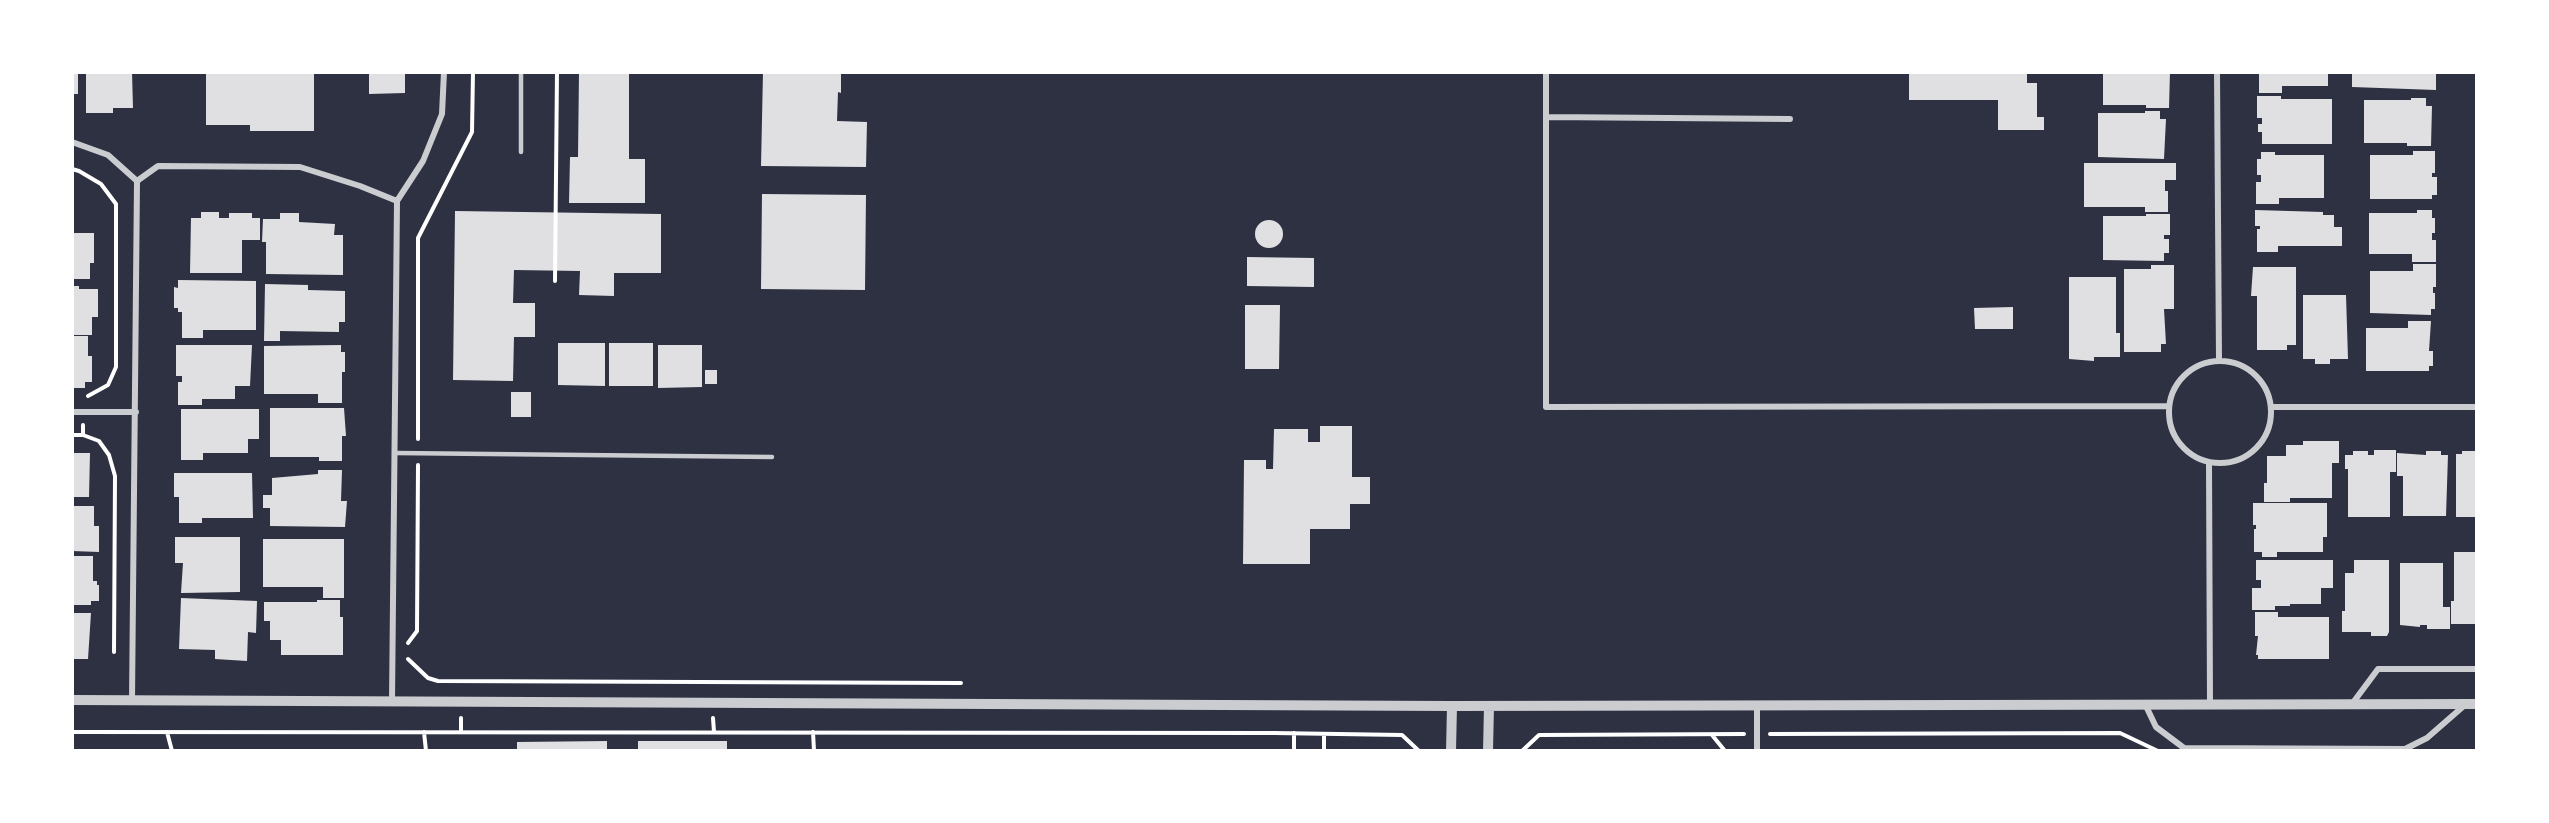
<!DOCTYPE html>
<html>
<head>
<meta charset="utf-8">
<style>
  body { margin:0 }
  #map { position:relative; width:2549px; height:823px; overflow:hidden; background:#2d3142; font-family:Raleway,sans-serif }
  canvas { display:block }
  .frame { position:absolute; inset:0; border:74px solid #fff; pointer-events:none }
</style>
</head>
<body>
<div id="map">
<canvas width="2549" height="823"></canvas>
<div class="frame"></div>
</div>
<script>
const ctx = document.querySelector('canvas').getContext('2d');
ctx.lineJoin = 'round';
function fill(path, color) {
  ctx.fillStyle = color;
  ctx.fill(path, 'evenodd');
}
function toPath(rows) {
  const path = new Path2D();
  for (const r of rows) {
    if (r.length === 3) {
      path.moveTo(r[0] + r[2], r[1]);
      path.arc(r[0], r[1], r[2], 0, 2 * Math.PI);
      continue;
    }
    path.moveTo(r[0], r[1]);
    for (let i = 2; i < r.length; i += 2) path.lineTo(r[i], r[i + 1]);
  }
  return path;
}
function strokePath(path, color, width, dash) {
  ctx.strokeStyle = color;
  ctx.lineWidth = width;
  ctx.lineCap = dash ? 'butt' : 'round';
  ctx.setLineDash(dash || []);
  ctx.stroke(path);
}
fill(toPath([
  [72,72,78,72,78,94,72,94],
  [86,72,132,72,133,108,113,108,113,113,86,113],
  [206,72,314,72,314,131,250,131,250,125,206,125],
  [369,72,405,72,405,93,369,94],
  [579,72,629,72,629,159,645,159,645,203,569,203,570,157,578,157],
  [763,72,841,72,841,93,838,92,837,121,867,122,866,167,761,166],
  [1909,72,2027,72,2027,83,2037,83,2037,117,2044,117,2044,130,1998,130,1998,100,1909,100],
  [2103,72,2170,72,2169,108,2146,108,2146,105,2103,105],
  [2259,72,2328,72,2328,86,2282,86,2282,93,2259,93],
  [2352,72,2436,72,2436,90,2352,87],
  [2257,96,2281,96,2281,99,2332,99,2332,144,2262,144,2262,132,2258,132,2258,124,2262,124,2262,118,2257,118],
  [2411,98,2426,98,2426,106,2432,106,2431,146,2407,146,2407,143,2364,143,2364,100,2411,100],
  [2145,111,2160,111,2160,119,2166,119,2164,159,2098,157,2098,113,2145,113],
  [2413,151,2435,151,2435,173,2432,173,2432,177,2437,177,2437,195,2432,195,2432,199,2370,199,2370,155,2413,155],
  [2261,152,2275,152,2275,155,2324,155,2324,198,2279,198,2279,204,2256,204,2256,182,2261,182,2261,175,2257,175,2257,159,2261,159],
  [2084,163,2176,163,2176,180,2165,180,2165,191,2168,191,2168,212,2145,212,2145,207,2084,207],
  [762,194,866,195,865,290,761,289],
  [2255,210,2323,212,2323,215,2334,215,2334,227,2342,227,2342,246,2278,246,2278,252,2257,252,2257,229,2260,229,2260,226,2255,226],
  [2417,210,2432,210,2432,218,2435,218,2435,233,2432,233,2432,240,2436,240,2436,262,2412,262,2412,254,2369,254,2369,213,2417,213],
  [455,211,661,214,661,273,614,273,614,296,579,295,580,271,514,270,513,303,535,303,535,337,514,337,513,381,453,380],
  [201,212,219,212,219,218,229,218,229,213,252,213,252,218,260,218,260,240,242,240,242,273,190,273,191,218,201,218],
  [280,213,299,213,299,222,335,224,334,235,343,235,343,275,266,274,266,242,262,242,263,219,280,219],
  [2146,214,2170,214,2170,235,2164,235,2164,239,2169,239,2169,253,2164,253,2164,261,2103,260,2103,216,2146,216],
  [1269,234,14],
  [72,233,94,233,94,263,90,263,90,279,72,279],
  [1247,257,1314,258,1314,287,1247,286],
  [2413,264,2436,264,2436,287,2433,287,2433,293,2435,293,2435,309,2431,309,2431,315,2370,313,2370,271,2413,271],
  [2151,265,2174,265,2174,309,2164,309,2166,344,2161,344,2161,352,2124,352,2124,269,2151,269],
  [2253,267,2296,267,2296,345,2287,345,2287,350,2257,350,2257,296,2251,296],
  [2069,277,2116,277,2116,333,2120,333,2120,357,2094,357,2094,361,2069,359],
  [178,280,256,281,256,330,203,330,203,338,182,338,182,312,178,312,178,308,174,308,174,287,178,288],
  [265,284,308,285,308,290,345,291,345,322,339,322,339,332,280,331,280,341,264,341],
  [72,286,79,286,79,289,98,289,98,317,92,317,92,335,72,335],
  [2303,295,2346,295,2348,359,2330,359,2330,364,2315,364,2315,359,2303,359],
  [1245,305,1280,305,1279,369,1245,369],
  [2013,307,2013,329,1975,329,1974,308],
  [2408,321,2431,321,2429,351,2433,351,2433,366,2429,366,2429,371,2366,371,2366,328,2408,328],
  [72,336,88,336,88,356,92,356,92,382,85,382,85,388,72,388],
  [558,343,605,343,605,386,558,385],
  [609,343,653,343,653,386,609,386],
  [176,345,252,345,250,386,235,386,235,399,202,399,202,405,178,405,178,382,182,382,182,376,176,376],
  [341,345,341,352,345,352,345,372,342,372,342,403,318,403,318,394,264,394,264,346],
  [658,345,702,345,702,387,658,388],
  [705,370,717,370,717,384,705,384],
  [511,392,531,392,531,417,511,417],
  [270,408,344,408,346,436,342,436,342,461,319,461,319,457,270,457],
  [181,409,259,409,259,439,248,439,248,453,203,453,203,460,181,460],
  [1320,426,1352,426,1352,477,1370,477,1370,504,1350,504,1350,529,1310,529,1310,564,1243,564,1244,460,1266,460,1266,469,1273,469,1274,429,1308,429,1308,442,1320,442],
  [2303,441,2339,441,2339,463,2332,463,2332,498,2290,498,2290,502,2264,502,2264,483,2267,483,2267,456,2286,456,2286,445,2303,445],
  [2374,450,2396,450,2396,472,2390,472,2390,517,2348,517,2348,469,2345,469,2345,455,2353,455,2353,451,2368,451,2368,455,2374,455],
  [2426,451,2441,451,2441,455,2448,455,2446,516,2403,516,2403,476,2397,476,2397,453,2426,455],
  [2462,451,2477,451,2477,517,2456,517,2456,454,2462,454],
  [72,453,90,453,89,497,72,497],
  [318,470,342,470,341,501,347,501,345,527,270,526,270,508,263,508,263,495,272,495,272,478,318,474],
  [174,473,252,473,253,518,202,518,202,523,179,523,179,497,174,497],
  [2253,503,2327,503,2327,537,2323,537,2323,552,2277,552,2277,557,2262,557,2262,552,2254,552,2254,529,2256,529,2256,525,2253,525],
  [72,506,94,506,94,526,99,526,99,552,72,551],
  [175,537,240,537,240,592,181,593,183,563,175,563],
  [263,539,344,539,344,598,323,598,323,587,263,587],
  [2454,552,2477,552,2477,624,2451,624,2451,601,2454,601],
  [72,556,93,556,93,581,97,581,97,585,99,585,99,601,91,601,91,605,72,605],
  [2256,560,2333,560,2333,588,2321,588,2321,604,2290,604,2290,606,2275,606,2275,610,2252,610,2252,588,2261,588,2261,580,2256,580],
  [2354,560,2389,560,2389,632,2387,636,2371,636,2371,632,2342,632,2342,611,2345,611,2345,573,2354,573],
  [2400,563,2443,563,2443,607,2450,607,2450,629,2427,629,2427,625,2420,625,2420,627,2400,625],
  [181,598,257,601,256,633,248,632,247,661,215,659,215,650,179,649],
  [317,600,340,600,340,617,343,617,343,655,281,655,281,640,270,640,270,621,264,621,264,602,317,602],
  [2255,612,2278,612,2278,617,2329,617,2329,659,2258,659,2258,655,2256,655,2258,636,2255,636],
  [72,613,91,613,88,659,72,659],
  [607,741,607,751,517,751,517,742],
  [638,741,727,741,727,751,638,751]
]), '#e0e0e3');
strokePath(toPath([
  [72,169,79,171,101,184,116,204,116,367,108,385,88,396],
  [555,281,557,72],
  [83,425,83,435,99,441,109,455,115,476,114,652],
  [72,435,83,435],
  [418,439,418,238,472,132,473,72],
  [408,643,417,631,418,465],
  [408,659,428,678,438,681,961,683],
  [461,718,461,732],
  [713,718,714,732],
  [72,732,1274,733,1402,735,1419,751],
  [167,732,172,751],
  [424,732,426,751],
  [813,732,814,751],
  [1294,733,1294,751],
  [1324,734,1324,751],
  [1770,734,2120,733,2158,751],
  [1712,735,1725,751],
  [1522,751,1539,735,1744,734]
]), '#fff', 4);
strokePath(toPath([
  [521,152,521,72],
  [395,453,772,457]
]), '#caccd0', 4.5);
strokePath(toPath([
  [1546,72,1546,407,2169,406],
  [2217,72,2219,361],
  [1546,117,1790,119],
  [72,142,108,155,137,181],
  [2220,412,51],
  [2271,407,2477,407],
  [72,412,136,412],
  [2209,462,2210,704],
  [132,700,137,181,158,166,300,167,360,186,397,201],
  [392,701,397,201,423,161,442,114,444,72],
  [2145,704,2156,727,2184,748,2405,749,2427,738,2466,704],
  [2352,704,2378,669,2477,669],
  [1757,705,1757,751]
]), '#caccd0', 6);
strokePath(toPath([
  [72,700,1452,706,2477,704],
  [1451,751,1452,706],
  [1488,751,1489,706]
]), '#caccd0', 10);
</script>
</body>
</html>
